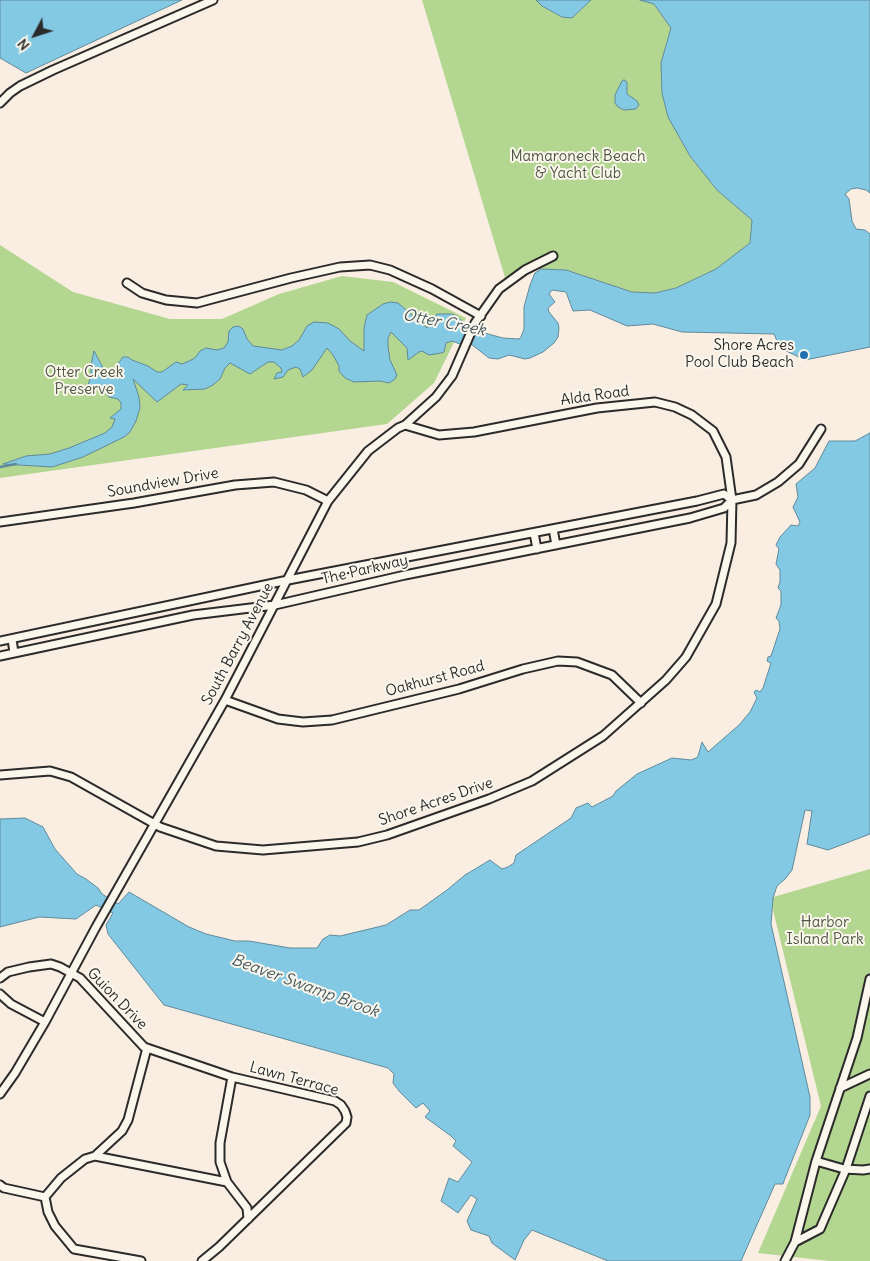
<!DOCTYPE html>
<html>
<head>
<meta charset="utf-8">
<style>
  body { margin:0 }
  #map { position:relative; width:870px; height:1261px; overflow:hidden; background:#faeee3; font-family:Delius,sans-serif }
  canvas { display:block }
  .north { position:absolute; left:10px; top:10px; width:50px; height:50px; -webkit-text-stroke:4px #fbf7ec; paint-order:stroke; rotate:230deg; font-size:14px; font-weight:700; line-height:20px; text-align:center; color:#2b2b2b }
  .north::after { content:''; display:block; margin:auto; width:18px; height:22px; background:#2b2b2b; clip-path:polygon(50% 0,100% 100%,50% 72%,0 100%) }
</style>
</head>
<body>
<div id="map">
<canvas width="870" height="1261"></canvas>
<div class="north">N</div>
</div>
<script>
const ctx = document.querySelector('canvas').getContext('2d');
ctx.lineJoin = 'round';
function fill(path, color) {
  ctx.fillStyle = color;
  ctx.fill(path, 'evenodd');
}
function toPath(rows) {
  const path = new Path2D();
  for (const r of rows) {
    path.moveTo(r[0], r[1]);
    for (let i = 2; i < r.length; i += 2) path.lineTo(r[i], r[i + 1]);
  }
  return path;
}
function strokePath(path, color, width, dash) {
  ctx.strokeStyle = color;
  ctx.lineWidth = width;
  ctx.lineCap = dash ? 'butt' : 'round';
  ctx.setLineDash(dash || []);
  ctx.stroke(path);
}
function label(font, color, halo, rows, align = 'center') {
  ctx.font = font + ' Delius,sans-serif';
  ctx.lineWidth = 4;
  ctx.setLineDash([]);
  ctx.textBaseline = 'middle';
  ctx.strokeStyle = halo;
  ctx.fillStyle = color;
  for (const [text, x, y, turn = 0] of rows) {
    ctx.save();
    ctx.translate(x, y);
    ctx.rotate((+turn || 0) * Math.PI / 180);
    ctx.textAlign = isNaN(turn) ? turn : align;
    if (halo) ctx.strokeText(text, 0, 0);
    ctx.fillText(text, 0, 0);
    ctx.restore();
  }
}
fill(toPath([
  [422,0,536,0,542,6,562,17,572,18,591,0,640,0,654,4,671,28,661,63,662,93,690,156,717,190,752,220,750,243,716,269,676,288,655,293,632,292,566,270,525,268,506,281],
  [0,245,73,292,170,319,222,319,279,294,342,276,393,282,466,318,434,383,387,424,0,478],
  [870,869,870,1261,830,1261,758,1253,821,1106,770,898]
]), '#b3d690');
const water = toPath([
  [0,0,182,0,26,73,0,58,0,0],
  [536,0,591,0,572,18,562,17,542,6,536,0],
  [640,0,870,0,870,193,866,190,857,188,851,189,845,194,849,199,852,221,856,229,865,230,870,234,870,347,805,360,780,348,774,334,682,332,653,324,627,326,590,310,573,311,566,292,552,290,549,294,555,302,548,308,549,312,558,323,559,328,558,337,554,343,543,352,530,358,525,359,509,355,498,359,489,358,471,344,460,344,452,341,446,343,444,352,441,353,429,355,422,351,419,352,408,360,407,348,391,332,388,338,388,347,390,360,397,375,395,379,389,383,380,381,354,382,345,378,339,371,339,366,333,355,327,348,312,370,303,377,300,369,296,367,288,370,283,377,274,379,277,373,282,372,281,368,274,362,268,362,250,374,230,363,225,368,220,379,213,385,205,389,183,390,188,385,181,384,157,402,133,379,139,397,140,408,136,421,130,432,124,437,83,457,52,467,3,464,26,456,50,454,69,448,105,433,112,427,115,419,110,418,121,409,121,403,118,399,109,397,100,388,94,386,81,390,88,385,91,376,91,365,94,351,108,377,123,357,128,357,132,360,148,366,157,372,162,372,176,362,182,364,189,361,195,358,200,351,206,348,217,350,224,348,228,342,229,331,233,327,238,326,243,329,247,339,253,346,282,350,292,346,299,340,307,326,314,322,328,323,339,329,350,341,364,351,364,328,367,315,383,304,390,302,398,303,427,328,437,314,451,314,457,316,467,326,477,331,503,338,519,339,521,337,524,329,524,307,530,285,535,273,541,269,566,270,632,292,655,293,676,288,716,269,750,243,752,220,717,190,690,156,668,117,662,93,661,63,671,28,654,4,640,0],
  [624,80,627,82,627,94,637,101,639,105,636,109,624,110,618,107,615,103,615,95,622,81,624,80],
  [870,433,870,834,828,850,807,844,812,811,805,810,792,870,785,879,777,886,773,898,771,924,810,1097,810,1115,784,1181,783,1184,775,1184,741,1261,608,1261,532,1230,524,1240,515,1260,492,1243,489,1236,471,1230,467,1221,477,1199,471,1195,458,1213,441,1201,449,1178,458,1182,472,1162,453,1146,456,1141,451,1136,425,1117,430,1111,423,1103,416,1108,399,1091,393,1083,394,1074,388,1068,164,1005,108,934,106,925,113,913,96,905,76,919,39,917,0,927,0,819,25,818,43,827,55,849,77,874,86,879,98,888,102,894,118,904,129,892,189,927,206,934,235,941,249,941,290,948,317,948,323,939,330,935,340,936,386,925,410,910,419,910,447,890,465,875,490,860,502,869,508,867,514,863,516,855,571,818,576,808,588,803,592,807,613,796,616,791,637,774,672,758,691,760,696,758,698,756,702,742,708,752,739,725,750,712,757,698,754,692,756,690,760,692,763,688,771,663,767,661,768,657,771,656,780,629,779,621,776,618,781,605,781,591,778,588,780,582,780,570,776,564,779,549,776,545,780,537,791,525,798,526,800,522,793,507,798,497,796,484,815,468,829,441,855,441,870,433]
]);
fill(water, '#83c9e4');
strokePath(water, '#608a9a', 1);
strokePath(toPath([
  [0,467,16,464]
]), '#608a9a', 2.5);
const minor = toPath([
  [0,103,10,93,20,86,53,70,213,0],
  [127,283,142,293,166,300,197,303,291,278,340,267,370,265,390,270,432,289,481,316],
  [0,522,134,503,235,485,274,482,306,490,328,501],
  [553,529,556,545],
  [534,533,537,549],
  [12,639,14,653],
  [0,641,288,580,697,501,724,494,732,500],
  [0,656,193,615,275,605,405,575,690,518,724,508,732,500,756,495,778,482,799,464,821,429],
  [225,700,278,719,303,722,332,720,459,689,523,669,558,661,577,662,612,675,641,703],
  [0,775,50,771,71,777,160,827,216,846,263,850,358,842,387,835,489,799,532,781,603,736,666,680,686,657,716,604,731,543,732,500,726,457,713,431,692,415,675,407,655,402,597,408,474,432,439,435,405,425],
  [0,978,8,972,29,967,51,964,60,967,80,978,144,1047,232,1077,335,1101,341,1105,345,1111,347,1117,346,1123,219,1247,202,1261],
  [0,994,11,1004,45,1022],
  [232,1077,220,1143,220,1162,227,1182,247,1208,248,1219],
  [840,1088,870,1074],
  [0,1094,15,1073,45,1022,96,927,225,700,328,501,368,451,398,428,405,425,436,397,452,376,475,323,499,289,525,270,553,256],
  [95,1156,227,1182],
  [816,1161,844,1169,863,1170,870,1169],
  [0,1185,4,1188,45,1197],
  [45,1197,61,1178,85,1159,95,1156,122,1131,128,1120,147,1048],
  [45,1197,48,1212,55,1226,74,1249,141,1261],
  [795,1242,820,1229,846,1169,870,1096],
  [785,1261,795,1242,816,1161,857,1038,870,979]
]);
strokePath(minor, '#2b2b2b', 11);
strokePath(minor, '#fbf7ec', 7);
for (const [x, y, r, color] of [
  [804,355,5,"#1f6fb2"]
]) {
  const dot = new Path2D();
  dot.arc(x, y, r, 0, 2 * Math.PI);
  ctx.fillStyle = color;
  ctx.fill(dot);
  strokePath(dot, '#fbf7ec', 2);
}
label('15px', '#4d5644', '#fbf7ec', [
  ["Mamaroneck Beach",578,157],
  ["& Yacht Club",578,174],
  ["Otter Creek",84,373],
  ["Preserve",84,390],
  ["Harbor",825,923],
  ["Island Park",825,940]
]);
label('15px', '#2b2b2b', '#fbf7ec', [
  ["Shore Acres",794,346],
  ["Pool Club Beach",794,363]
], 'right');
label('15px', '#2b2b2b', '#fbf7ec', [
  ["Alda Road",595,396,-8],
  ["Soundview Drive",163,483,-10],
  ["The Parkway",365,570,-13],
  ["South Barry Avenue",238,644,-62],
  ["Oakhurst Road",435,679,-15],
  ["Shore Acres Drive",436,802,-19],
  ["Guion Drive",117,999,46],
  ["Lawn Terrace",294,1079,15]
]);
label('italic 16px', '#455a62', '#fbf7ec', [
  ["Otter Creek",444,323,11],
  ["Beaver Swamp Brook",305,986,20]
]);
</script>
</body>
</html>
